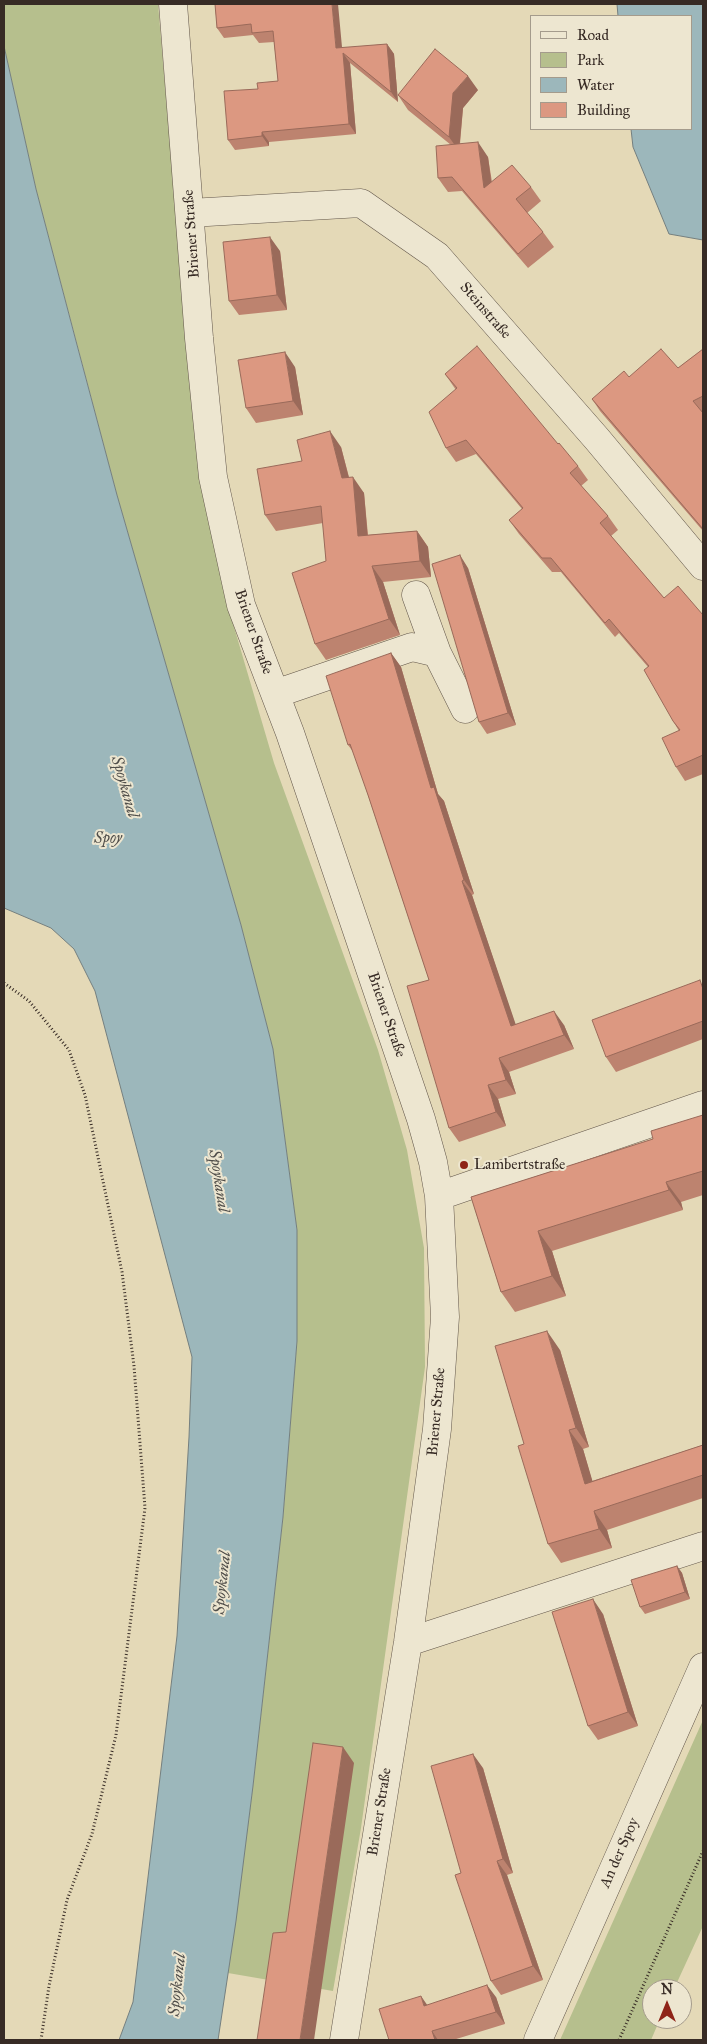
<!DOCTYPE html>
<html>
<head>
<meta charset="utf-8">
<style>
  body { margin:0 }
  #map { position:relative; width:707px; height:2044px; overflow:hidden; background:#e4d9b7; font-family:"IM FELL Great Primer",serif }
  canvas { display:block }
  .frame { position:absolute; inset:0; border:5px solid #372b25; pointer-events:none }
  .legend { position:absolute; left:530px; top:15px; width:162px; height:115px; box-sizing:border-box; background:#ede6d0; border:1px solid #a49b8c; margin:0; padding:6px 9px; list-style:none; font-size:15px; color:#372b25 }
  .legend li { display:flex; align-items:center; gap:10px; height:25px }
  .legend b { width:25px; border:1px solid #a49b8c }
  .north { position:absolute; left:642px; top:1979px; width:50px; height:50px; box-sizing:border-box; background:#ede6d0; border:1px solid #a49b8c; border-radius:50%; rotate:0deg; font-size:14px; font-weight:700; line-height:20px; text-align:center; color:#372b25 }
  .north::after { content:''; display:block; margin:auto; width:18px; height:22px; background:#8f2418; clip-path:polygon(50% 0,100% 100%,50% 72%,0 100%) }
</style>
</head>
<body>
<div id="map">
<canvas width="707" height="2044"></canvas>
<div class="frame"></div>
<ul class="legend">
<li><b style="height:6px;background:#ede6d0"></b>Road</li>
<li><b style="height:14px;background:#b6bf8d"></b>Park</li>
<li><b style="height:14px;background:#9cb7bb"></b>Water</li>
<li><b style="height:14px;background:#dc9881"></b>Building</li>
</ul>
<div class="north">N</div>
</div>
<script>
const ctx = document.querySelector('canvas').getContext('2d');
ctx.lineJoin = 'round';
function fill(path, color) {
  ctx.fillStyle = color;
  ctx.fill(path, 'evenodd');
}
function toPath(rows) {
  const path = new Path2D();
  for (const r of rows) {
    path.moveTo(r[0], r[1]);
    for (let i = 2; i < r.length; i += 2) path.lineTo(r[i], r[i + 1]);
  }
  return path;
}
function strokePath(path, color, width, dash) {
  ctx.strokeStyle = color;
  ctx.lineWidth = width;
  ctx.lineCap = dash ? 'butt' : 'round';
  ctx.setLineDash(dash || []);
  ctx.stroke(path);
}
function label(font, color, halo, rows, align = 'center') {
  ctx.font = font + ' "IM FELL Great Primer",serif';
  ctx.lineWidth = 4;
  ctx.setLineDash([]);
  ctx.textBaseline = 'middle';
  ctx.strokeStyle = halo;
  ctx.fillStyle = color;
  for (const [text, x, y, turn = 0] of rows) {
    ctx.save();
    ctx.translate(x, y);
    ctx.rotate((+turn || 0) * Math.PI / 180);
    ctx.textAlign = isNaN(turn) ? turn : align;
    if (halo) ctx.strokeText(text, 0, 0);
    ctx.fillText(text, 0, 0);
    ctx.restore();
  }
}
fill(toPath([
  [4,4,158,4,180,258,203,470,224,593,274,763,378,1050,407,1150,424,1248,425,1367,361,1828,333,1991,228,1973,253,1786,283,1517,297,1341,297,1230,273,1049,241,925,117,495,36,189,4,46],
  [703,1720,703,1926,674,1989,652,1989,652,2019,660,2019,651,2040,560,2040]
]), '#b6bf8d');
const water = toPath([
  [617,4,703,4,703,240,669,234,633,147,631,129,691,129,691,16,618,16,617,4],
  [4,46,36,189,76,341,117,495,241,925,273,1049,297,1230,297,1341,283,1517,253,1786,236,1921,218,2040,119,2040,133,2002,177,1636,189,1437,192,1357,95,991,74,949,51,928,4,908,4,46]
]);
fill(water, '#9cb7bb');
strokePath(water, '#747f7f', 1);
const minor = toPath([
  [173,4,199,338,213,477,241,605,290,733,421,1119,433,1162,439,1196,445,1317,437,1429,408,1642,344,2040],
  [190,213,361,203,437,256,597,439,703,566],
  [416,595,437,653],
  [275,694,412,647,437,653,465,709],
  [439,1196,703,1105],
  [408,1642,703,1546],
  [538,2040,703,1667]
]);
strokePath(minor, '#62564a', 29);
strokePath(toPath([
  [4,983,29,1001,69,1050,85,1095,122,1272,134,1366,145,1508,116,1735,92,1834,67,1900,49,1986,41,2040],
  [619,2040,703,1851]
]), '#372b25', 3, [1, 2.5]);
strokePath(minor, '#ede6d0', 28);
fill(toPath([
  [215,4,342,48,387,44,394,54,398,102,350,63,356,134,269,142,269,146,235,150,228,140,258,89,278,81,274,42,259,43,253,35,224,38,217,28],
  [478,90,463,108,460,144,488,157,492,182,531,187,541,201,527,213,543,232,554,247,528,268,462,191,448,192,438,178,451,145,408,110,398,95],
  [280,251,287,310,239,315,229,301],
  [703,349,703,531,600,411,592,399,629,377,678,368],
  [295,367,303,415,256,423,246,408],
  [445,374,558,444,578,466,588,480,581,486,608,516,618,530,611,536,664,598,703,615,703,774,685,781,676,767,679,731,673,721,648,667,619,633,615,637,561,572,552,572,519,534,509,520,522,509,476,454,456,462,446,448,456,390],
  [341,447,349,477,364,493,368,535,417,531,428,547,431,577,383,582,400,635,326,660,315,644,326,561,323,523,276,531,265,515,302,461],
  [468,568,516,725,487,734,479,722],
  [391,653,401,667,438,794,444,801,474,894,472,895,515,1024,564,1025,574,1049,509,1072,516,1094,498,1099,506,1126,459,1142,449,1128,429,980,368,795,354,753,348,745],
  [703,985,703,1039,616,1072,606,1057],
  [703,1115,703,1195,681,1202,683,1210,552,1251,566,1296,515,1312,501,1292,471,1197,653,1139],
  [560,1350,589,1447,583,1449,592,1481,703,1445,703,1498,607,1530,612,1548,561,1563,548,1544,524,1444],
  [677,1566,682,1573,690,1599,645,1614,640,1607],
  [603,1614,638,1726,598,1740,588,1726],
  [483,1768,513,1873,507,1875,543,1980,501,1995,491,1981,461,1873],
  [496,1997,505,2024,453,2040,389,2040,427,2005]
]), '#bd836f');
fill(toPath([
  [332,4,338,4,343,58,336,48],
  [387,44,394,54,398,102,391,92],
  [343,53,350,63,356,134,349,124],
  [468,76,478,90,463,108,459,151,449,137,453,93],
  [262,132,269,142,269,146,262,136],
  [478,142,488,157,494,203,484,188],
  [270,237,280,251,287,310,277,295],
  [285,352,295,367,303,415,293,401],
  [330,431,341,447,353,494,342,478],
  [353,477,364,493,369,552,358,536],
  [417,531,428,547,431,577,420,561],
  [460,555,468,568,516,725,508,713],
  [372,566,383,582,400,635,389,619],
  [391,653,401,667,438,794,444,801,474,894,464,880,431,788],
  [462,881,472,895,521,1040,511,1026],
  [554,1011,564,1025,574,1049,564,1035],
  [499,1058,509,1072,516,1094,506,1080],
  [488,1085,498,1099,506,1126,496,1112],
  [666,1182,681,1202,683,1210,669,1190],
  [538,1231,552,1251,566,1296,552,1276],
  [547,1331,560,1350,589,1447,576,1428],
  [569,1430,583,1449,599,1503,585,1484],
  [594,1511,607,1530,612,1548,599,1529],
  [677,1566,682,1573,690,1599,685,1592],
  [593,1599,603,1614,638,1726,628,1712],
  [343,1747,354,1763,314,2040,300,2040],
  [473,1754,483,1768,513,1873,503,1859],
  [497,1861,507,1875,543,1980,533,1966],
  [487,1985,496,1997,505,2024,496,2012],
  [421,1996,430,2009,424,2006],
  [432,2031,438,2040,435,2040]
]), '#9a6a5a');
const building = toPath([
  [215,4,332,4,336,48,387,44,391,92,343,53,349,124,262,132,262,136,228,140,224,91,258,89,257,83,278,81,273,31,252,33,251,24,217,28,215,4],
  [435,49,468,76,453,93,449,137,398,95,435,49],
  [478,142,484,188,512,165,531,187,516,199,543,232,518,254,452,177,438,178,436,146,478,142],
  [270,237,277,295,229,301,223,242,270,237],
  [477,346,558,444,559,443,578,466,570,473,608,516,600,523,664,598,678,586,703,615,703,755,676,767,662,738,680,730,673,721,644,670,649,666,609,619,605,623,551,558,542,558,509,520,523,508,466,440,446,448,429,412,457,388,445,374,477,346],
  [661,349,678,368,703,349,703,396,693,401,703,413,703,529,592,399,624,371,629,377,661,349],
  [285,352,293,401,246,408,238,360,285,352],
  [330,431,342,478,353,477,358,536,417,531,420,561,372,566,389,619,315,644,292,573,326,561,321,506,265,515,257,469,302,461,297,440,330,431],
  [460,555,508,713,479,722,432,564,460,555],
  [391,653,431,788,434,787,464,880,462,881,511,1026,554,1011,564,1035,499,1058,506,1080,488,1085,496,1112,449,1128,407,986,429,980,368,795,350,744,348,745,326,676,391,653],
  [700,980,703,989,703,1021,606,1057,592,1020,700,980],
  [703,1115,703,1171,666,1182,669,1190,538,1231,552,1276,501,1292,471,1197,653,1139,651,1131,703,1115],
  [547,1331,576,1428,569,1430,585,1484,703,1445,703,1475,594,1511,599,1529,548,1544,518,1446,524,1444,495,1346,547,1331],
  [677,1566,685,1592,640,1607,631,1580,677,1566],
  [593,1599,628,1712,588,1726,552,1612,593,1599],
  [313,1743,343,1747,300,2040,257,2040,273,1933,286,1932,313,1743],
  [473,1754,503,1859,497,1861,533,1966,491,1981,455,1875,461,1873,431,1766,473,1754],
  [487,1985,496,2012,432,2031,435,2040,389,2040,379,2009,421,1996,424,2006,487,1985]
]);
fill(building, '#dc9881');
strokePath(building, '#9a6a5a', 1);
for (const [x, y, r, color] of [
  [464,1165,5,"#8f2418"]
]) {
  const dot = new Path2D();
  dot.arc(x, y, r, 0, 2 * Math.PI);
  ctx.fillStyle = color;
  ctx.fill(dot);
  strokePath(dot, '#ede6d0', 2);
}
label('15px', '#372b25', '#ede6d0', [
  ["Briener Straße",192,234,-94],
  ["Steinstraße",485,311,49],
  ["Briener Straße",253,632,71],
  ["Briener Straße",386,1015,71],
  ["Briener Straße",437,1412,-85],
  ["Briener Straße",380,1812,-81],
  ["An der Spoy",620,1853,-66]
]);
label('15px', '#372b25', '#ede6d0', [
  ["Lambertstraße",474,1165]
], 'left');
label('italic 16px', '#504e4a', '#ede6d0', [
  ["Spoykanal",124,787,74],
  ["Spoy",108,839],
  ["Spoykanal",218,1181,81],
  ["Spoykanal",223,1583,-84],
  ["Spoykanal",178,1985,-84]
]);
</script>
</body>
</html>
